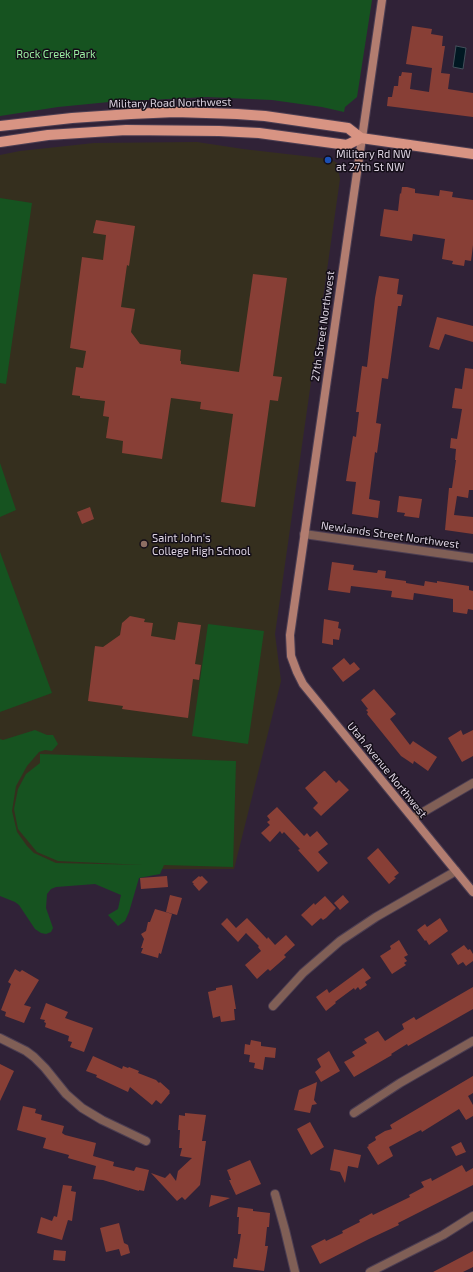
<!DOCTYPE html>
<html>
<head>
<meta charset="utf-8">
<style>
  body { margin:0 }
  canvas { display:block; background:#302237 }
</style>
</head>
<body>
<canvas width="473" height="1272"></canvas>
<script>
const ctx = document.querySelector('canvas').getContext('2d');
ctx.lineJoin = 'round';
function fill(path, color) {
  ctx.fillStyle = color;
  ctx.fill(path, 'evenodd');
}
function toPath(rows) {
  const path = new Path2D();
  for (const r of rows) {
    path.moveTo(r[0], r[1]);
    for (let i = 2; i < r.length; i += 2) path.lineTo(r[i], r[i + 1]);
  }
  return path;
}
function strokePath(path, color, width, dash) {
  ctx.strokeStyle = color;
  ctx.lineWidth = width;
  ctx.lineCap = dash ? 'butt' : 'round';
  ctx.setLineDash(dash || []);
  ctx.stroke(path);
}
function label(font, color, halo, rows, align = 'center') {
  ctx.font = font + ' "Exo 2",sans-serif';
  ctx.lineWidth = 3;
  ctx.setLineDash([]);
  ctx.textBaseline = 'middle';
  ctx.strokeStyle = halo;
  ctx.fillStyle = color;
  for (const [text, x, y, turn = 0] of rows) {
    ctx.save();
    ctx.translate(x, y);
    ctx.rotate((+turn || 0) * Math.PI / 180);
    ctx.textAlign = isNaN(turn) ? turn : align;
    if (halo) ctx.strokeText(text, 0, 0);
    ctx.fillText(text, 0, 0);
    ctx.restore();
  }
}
fill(toPath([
  [197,142,243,149,330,159,337,163,340,179,275,634,281,681,234,869,102,869,0,871,0,155,20,151,94,143]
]), '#352f1e');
fill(toPath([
  [0,0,372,0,357,97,345,107,344,112,322,107,272,100,207,97,109,102,58,107,0,116],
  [0,198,32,203,6,384,0,383],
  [0,463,16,510,0,517],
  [0,552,52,693,0,712],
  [208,624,264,631,248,744,192,736],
  [35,730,47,735,53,735,58,744,52,751,45,750,39,752,27,766,16,786,12,811,17,832,27,846,34,853,56,863,143,865,58,861,37,852,18,829,14,809,18,789,26,774,40,763,40,754,236,761,233,867,164,865,160,874,139,878,129,912,125,921,118,926,108,915,118,909,121,895,95,884,56,887,51,889,47,894,46,908,53,928,51,932,46,934,41,933,35,929,19,905,15,902,0,896,0,739,3,740]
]), '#165320');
const water = toPath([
  [456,46,466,48,463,69,453,67,456,46]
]);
fill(water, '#001822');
strokePath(water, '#42505b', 1);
fill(toPath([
  [412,26,432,29,431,34,443,36,442,46,445,46,441,73,450,74,448,89,473,93,473,117,387,106,388,97,392,97,394,86,398,86,399,76,401,76,402,72,412,73,410,89,429,92,432,68,406,64],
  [402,187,407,187,415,189,415,193,439,196,440,190,453,192,452,197,473,200,473,245,471,261,465,260,464,266,452,264,453,261,442,259,445,239,413,234,412,241,380,236,384,209,398,211,400,193,401,194],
  [96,220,135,226,129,266,127,265,121,307,135,309,131,332,140,344,181,350,180,361,181,361,181,364,239,372,253,274,287,278,273,376,282,377,278,401,270,400,255,507,221,502,233,414,200,409,201,402,171,398,162,459,122,453,123,441,106,438,109,417,103,416,105,401,80,398,80,396,72,395,76,367,83,368,86,351,70,348,82,257,103,260,106,235,93,233],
  [379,276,399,279,397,294,403,295,401,306,398,306,388,379,382,378,376,423,381,424,377,453,375,452,369,499,380,501,378,518,352,514,356,482,346,481,353,436,356,437,359,412,356,412,362,366,367,367,375,298],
  [437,317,473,326,473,342,445,334,439,350,429,347],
  [465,368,473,369,473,490,469,490,468,498,457,496,454,515,473,517,473,534,445,530,449,488,452,488,456,460,455,460,456,449,450,448,451,438,457,439,462,409,452,408,455,388,462,389],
  [399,496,422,499,419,518,404,516,405,513,397,512],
  [90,507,94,519,82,524,77,512],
  [332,562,354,565,353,570,377,573,378,570,386,571,385,578,406,581,406,583,424,586,425,581,437,583,437,581,469,586,469,590,473,591,473,610,468,609,467,614,453,612,453,599,414,593,413,600,391,597,392,591,351,586,350,593,328,590],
  [130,616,145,619,144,622,153,623,151,636,175,640,178,622,201,625,195,664,201,665,199,680,193,679,188,718,122,709,123,706,88,701,95,646,103,647,120,635,122,623],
  [324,619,339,622,338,628,341,629,339,640,333,639,333,645,322,643],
  [344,658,350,665,354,662,360,669,343,682,332,668],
  [374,689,396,714,390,719,410,745,413,741,437,757,428,771,414,761,413,764,401,756,367,714,368,712,366,710,368,709,361,700],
  [461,730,463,735,473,730,473,756,462,762,448,738],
  [324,771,325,771,336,783,339,780,349,790,321,816,313,808,318,803,305,788],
  [277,807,304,836,307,833,310,837,317,831,328,844,318,852,328,863,318,872,298,850,300,849,284,832,282,834,280,831,270,842,261,833,270,825,267,822,270,820,267,816],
  [378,848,399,873,394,877,396,878,389,884,367,858],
  [167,876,168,887,141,889,140,878],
  [199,876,200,877,202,876,208,882,199,891,193,884,194,884,192,882],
  [170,895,182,898,177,915,166,912],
  [343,895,349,902,340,910,334,903],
  [325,896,336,908,326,918,323,920,321,918,312,926,301,915,314,903,315,905],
  [155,909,172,914,161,954,159,953,158,958,141,953,143,948,141,948,144,939,141,934,146,931,148,922,150,922],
  [227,918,236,928,247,918,267,939,268,937,275,945,286,935,295,945,284,955,286,957,270,971,268,969,257,979,245,965,261,951,258,947,259,946,246,933,238,942,221,924],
  [440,918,448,931,429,945,426,940,425,941,417,930,425,924,427,927],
  [399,940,408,955,404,957,407,961,404,963,406,965,392,974,380,956,391,949,390,946],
  [464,945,468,950,470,949,473,954,473,961,466,966,463,962,458,965,451,954],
  [363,968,371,978,365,982,367,985,360,990,358,987,355,990,354,988,335,1002,336,1003,326,1011,316,997,327,989,329,993],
  [15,969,20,972,22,970,39,980,24,1005,31,1007,24,1023,5,1016,6,1012,1,1010,11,984,8,982],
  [232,985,236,1009,234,1009,235,1020,221,1022,220,1016,213,1018,208,992,216,990,216,988],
  [473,987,473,1009,408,1046,407,1044,391,1054,392,1055,354,1077,344,1062,355,1056,352,1052,367,1043,364,1039,378,1031,385,1041,404,1029,402,1024,414,1017,416,1020],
  [46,1003,68,1012,65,1018,93,1028,84,1052,70,1047,72,1042,68,1041,69,1036,45,1027,46,1023,44,1022,45,1020,40,1019],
  [251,1040,261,1042,261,1046,276,1048,275,1058,265,1057,263,1070,254,1068,255,1063,249,1062,250,1055,244,1054,245,1044,250,1045],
  [329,1051,340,1071,321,1082,315,1072,321,1067,317,1059],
  [93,1056,122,1069,123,1066,128,1068,129,1067,139,1071,138,1073,156,1080,159,1083,160,1082,170,1091,169,1092,170,1093,161,1104,156,1100,152,1105,130,1087,128,1092,96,1077,97,1075,86,1071],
  [0,1064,14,1071,0,1101],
  [473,1076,473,1093,468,1096,473,1105,473,1116,466,1120,459,1109,422,1132,421,1130,389,1147,393,1156,378,1165,367,1147,369,1146,368,1145,376,1140,375,1137,385,1131,392,1129,390,1125],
  [317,1082,314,1100,317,1104,312,1105,310,1113,294,1110,299,1090],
  [23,1106,36,1109,35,1113,42,1115,41,1120,64,1126,62,1133,65,1135,96,1143,93,1156,114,1162,113,1166,134,1171,136,1167,149,1170,144,1191,139,1190,139,1191,103,1180,93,1179,96,1166,68,1158,69,1155,43,1148,46,1138,17,1130],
  [185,1113,206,1115,202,1141,206,1141,200,1185,185,1200,182,1197,177,1201,151,1173,165,1178,170,1173,176,1181,178,1171,192,1158,180,1156,182,1148,179,1148,180,1130,178,1130,179,1115,185,1116],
  [310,1122,324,1147,311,1155,297,1129],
  [461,1142,466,1152,456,1156,451,1147],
  [334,1149,361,1155,358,1168,348,1166,345,1183,340,1172,330,1170],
  [250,1160,261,1184,236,1195,229,1180,231,1180,227,1170],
  [462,1165,466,1172,473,1168,473,1185,404,1220,398,1223,399,1225,369,1239,320,1264,311,1246,325,1239,326,1241,343,1233,342,1231,360,1222,359,1220,372,1213,373,1215,410,1197,409,1195,424,1187,421,1182,431,1178,432,1181],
  [63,1185,72,1186,71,1191,76,1192,72,1221,68,1220,62,1240,37,1233,41,1217,52,1221,54,1216,57,1217],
  [211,1195,230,1198,209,1207],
  [238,1207,253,1209,253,1211,270,1213,269,1227,267,1227,265,1246,268,1246,264,1271,233,1267,234,1258,237,1259,241,1234,238,1234,239,1217,237,1217],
  [119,1223,124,1243,128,1245,130,1253,121,1256,119,1249,106,1252,100,1228],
  [54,1250,66,1251,65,1261,53,1260],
  [473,1251,473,1267,463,1272,433,1272]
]), '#883f36');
const street = toPath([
  [304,534,473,558],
  [413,818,473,783],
  [273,1006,303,973,340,941,376,917,456,871],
  [0,1038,26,1051,34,1057,45,1068,66,1094,82,1108,102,1120,146,1141],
  [354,1113,400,1083,473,1041],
  [275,1194,285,1230,295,1272],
  [370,1272,443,1235,473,1216]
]);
const secondary = toPath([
  [382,0,290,635,291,656,297,672,303,684,473,892]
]);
const primary = toPath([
  [0,126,72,118,131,114,175,112,237,114,265,116,348,128,361,138],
  [0,142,48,135,126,130,219,131,259,133,347,145,361,138,473,154]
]);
strokePath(street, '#4c3e52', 10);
strokePath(secondary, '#4c3e52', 10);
strokePath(primary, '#4c3e52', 12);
strokePath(street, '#805f56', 8);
strokePath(secondary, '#b27d70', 8);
strokePath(primary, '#d89483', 10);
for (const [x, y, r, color] of [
  [328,160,4,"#1a4fb4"],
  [144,544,4,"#8d6e63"]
]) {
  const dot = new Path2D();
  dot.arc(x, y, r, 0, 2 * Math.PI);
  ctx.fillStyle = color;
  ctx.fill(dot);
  strokePath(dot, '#140e18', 1.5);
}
label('11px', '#99eca0', '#140e18', [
  ["Rock Creek Park",56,54]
]);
label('11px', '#dcd3e1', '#140e18', [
  ["Military Road Northwest",170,103,-1],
  ["27th Street Northwest",323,326,-82],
  ["Newlands Street Northwest",390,535,8],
  ["Utah Avenue Northwest",387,770,51]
]);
label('11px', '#dcd3e1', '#140e18', [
  ["Military Rd NW",336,154],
  ["at 27th St NW",336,167],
  ["Saint John's",152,538],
  ["College High School",152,551]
], 'left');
</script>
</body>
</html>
